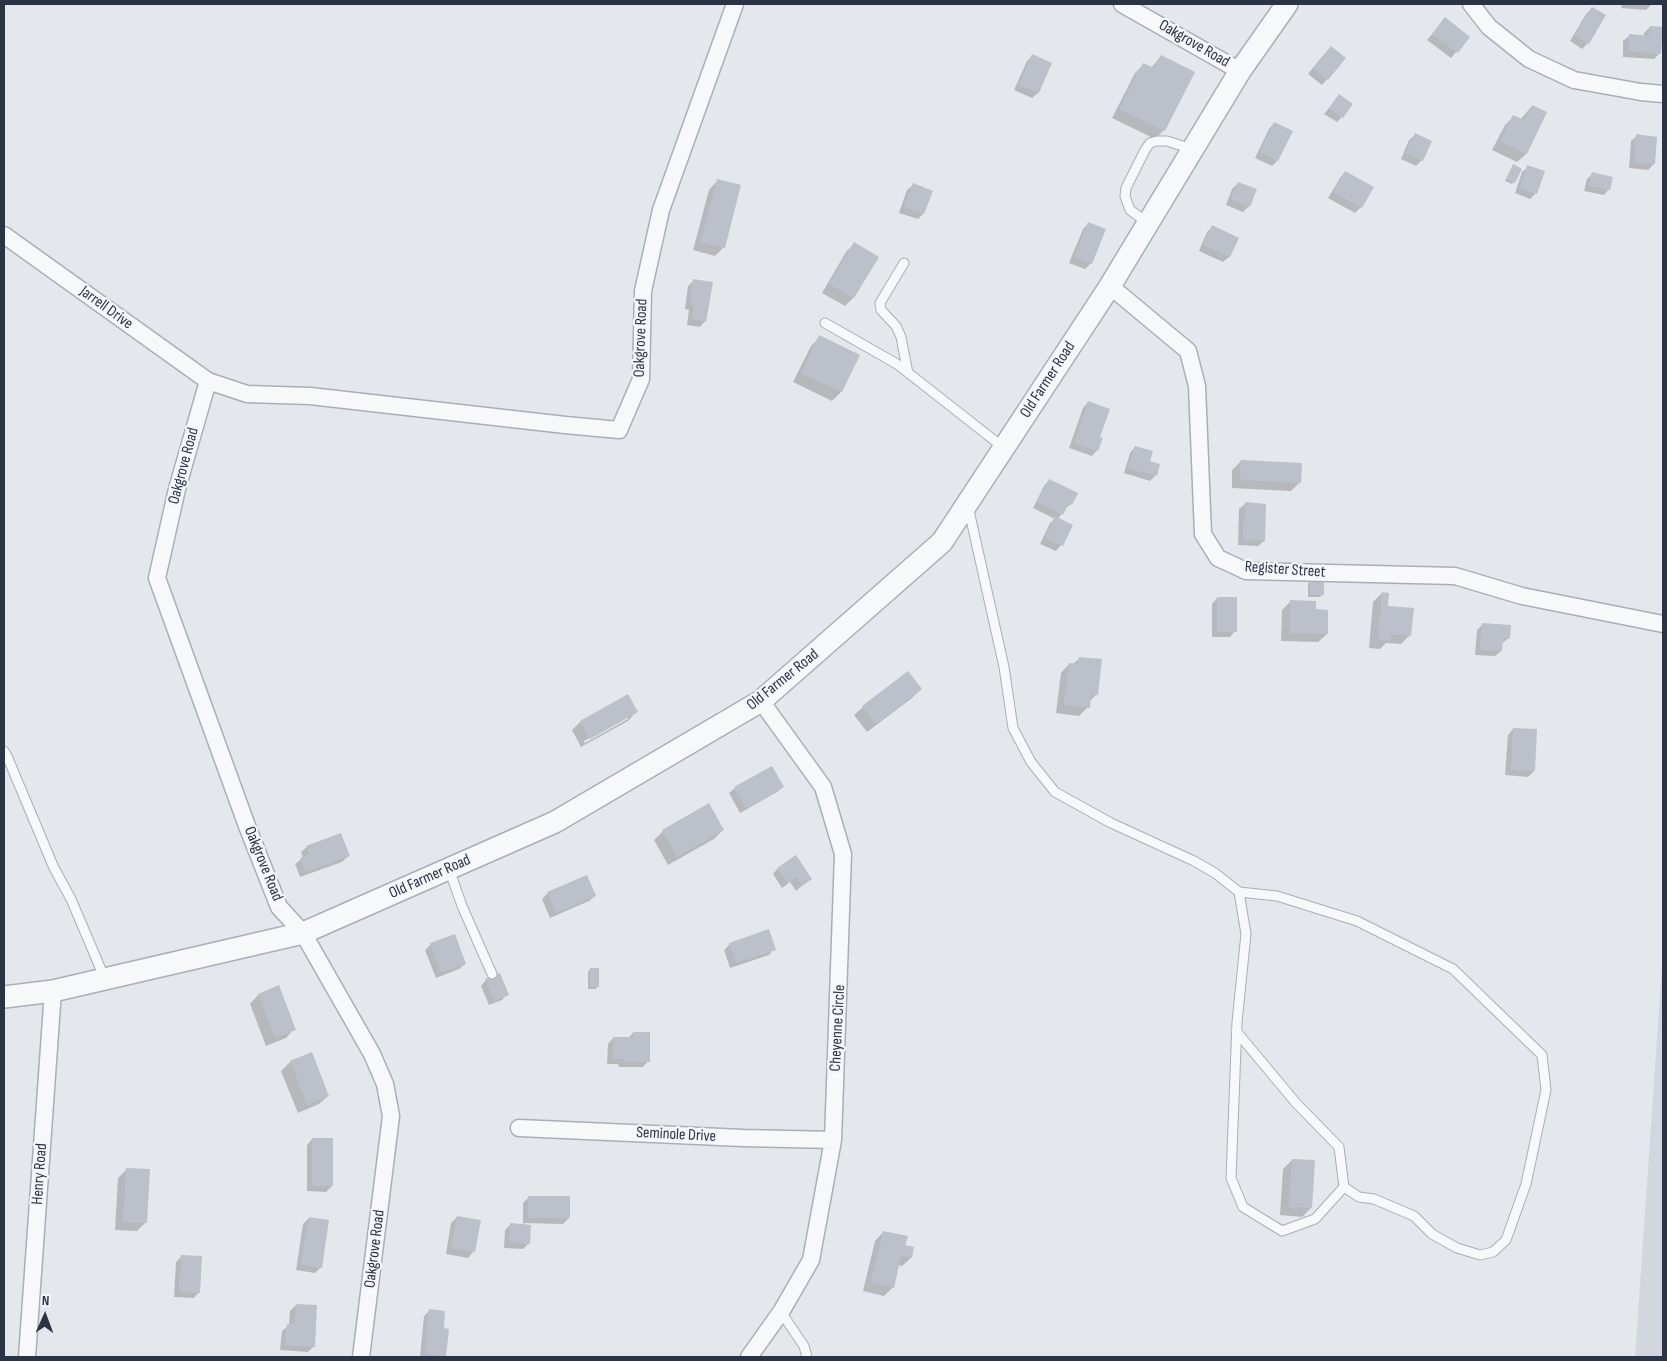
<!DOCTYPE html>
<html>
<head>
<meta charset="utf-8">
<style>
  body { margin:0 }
  #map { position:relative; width:1667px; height:1361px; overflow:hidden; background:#e4e7ec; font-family:"Sofia Sans Condensed",sans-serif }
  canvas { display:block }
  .frame { position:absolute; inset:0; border:5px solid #2b3445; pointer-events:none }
  .north { position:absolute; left:20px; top:1291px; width:50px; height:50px; -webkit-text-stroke:4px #f4f6f9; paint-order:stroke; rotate:2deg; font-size:14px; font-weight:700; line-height:20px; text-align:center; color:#2b3445 }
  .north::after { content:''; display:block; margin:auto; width:18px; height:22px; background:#2b3445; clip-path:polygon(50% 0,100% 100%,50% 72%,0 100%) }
</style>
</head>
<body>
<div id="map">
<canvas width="1667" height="1361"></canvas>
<div class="frame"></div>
<div class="north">N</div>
</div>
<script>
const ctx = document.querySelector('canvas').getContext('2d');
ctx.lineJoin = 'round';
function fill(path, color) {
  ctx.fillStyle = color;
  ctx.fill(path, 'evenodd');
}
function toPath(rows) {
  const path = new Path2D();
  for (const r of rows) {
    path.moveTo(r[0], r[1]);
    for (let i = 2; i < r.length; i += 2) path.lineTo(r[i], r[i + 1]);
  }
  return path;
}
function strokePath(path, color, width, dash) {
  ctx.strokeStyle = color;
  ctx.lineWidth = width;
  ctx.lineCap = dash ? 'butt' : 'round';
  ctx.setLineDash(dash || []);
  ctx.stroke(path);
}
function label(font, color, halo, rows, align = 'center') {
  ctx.font = font + ' "Sofia Sans Condensed",sans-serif';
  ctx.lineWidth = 4.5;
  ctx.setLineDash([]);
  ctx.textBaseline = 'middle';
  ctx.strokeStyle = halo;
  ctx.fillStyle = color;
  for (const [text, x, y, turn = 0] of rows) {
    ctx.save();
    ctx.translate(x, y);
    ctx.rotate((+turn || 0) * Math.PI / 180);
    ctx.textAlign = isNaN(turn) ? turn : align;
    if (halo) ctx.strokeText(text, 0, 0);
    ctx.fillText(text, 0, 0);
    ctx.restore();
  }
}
fill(toPath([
  [1663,952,1663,1357,1635,1357]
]), '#d2d6de');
fill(toPath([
  [1622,4,1652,4,1646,10,1621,8],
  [1592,8,1588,43,1582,49,1570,41,1586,14],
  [1445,19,1469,37,1451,58,1427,40],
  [1650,27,1660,53,1654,59,1623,57,1623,41,1629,36,1644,37,1644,33],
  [1325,53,1344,59,1322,85,1308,74],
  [1033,55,1050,63,1038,93,1032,98,1014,90,1027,61],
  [1161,56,1164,130,1155,139,1112,118,1135,73,1144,64,1151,68],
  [1339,96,1342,117,1337,122,1324,114],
  [1532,106,1546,113,1526,154,1517,162,1492,150,1505,125,1514,116,1520,120],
  [1274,123,1277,161,1272,166,1255,158,1269,129],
  [1415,135,1422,160,1416,166,1401,159,1409,140],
  [1637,136,1654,164,1648,170,1629,168,1631,141],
  [1513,166,1514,182,1512,184,1505,181],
  [1528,167,1536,193,1530,199,1515,193,1522,172],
  [1345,172,1361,207,1355,213,1328,198,1340,178],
  [1592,174,1609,189,1604,195,1584,191,1587,179],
  [717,181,724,247,715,256,693,250,709,190],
  [1238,183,1249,206,1243,212,1226,205,1232,189],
  [913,185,931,191,923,214,918,219,899,213,907,190],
  [1088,224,1091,263,1085,269,1069,263,1083,229],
  [1212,227,1237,238,1229,257,1223,262,1199,251,1207,232],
  [854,244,877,257,853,298,845,306,822,293,846,252],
  [694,280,705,321,700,327,687,325,689,310,685,309,688,286],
  [820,337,859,355,841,392,832,401,793,382,811,346],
  [1088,402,1099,438,1097,450,1092,456,1069,448,1083,408],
  [1135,447,1149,462,1159,465,1155,476,1150,481,1124,473,1130,453],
  [1241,461,1300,482,1291,491,1232,488,1232,470],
  [1049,480,1071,504,1065,509,1058,519,1061,545,1056,551,1040,544,1050,523,1055,519,1033,508,1044,486],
  [1245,504,1264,541,1258,546,1238,545,1239,509],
  [1310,581,1323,594,1320,597,1308,597,1308,584],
  [1382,593,1386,607,1410,635,1401,644,1386,643,1380,649,1369,648,1373,602],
  [1217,598,1235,631,1230,637,1212,637,1212,604],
  [1291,601,1315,610,1327,634,1318,642,1281,641,1282,610],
  [1483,624,1509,638,1501,644,1501,651,1495,656,1475,655,1477,630],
  [1080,658,1097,694,1089,702,1088,707,1079,716,1056,713,1061,673,1069,664,1073,664],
  [921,689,912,698,867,732,854,715,863,707],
  [636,712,628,721,581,747,572,730,580,722],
  [628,717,628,719,585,743,584,741],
  [1513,729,1534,771,1528,777,1505,775,1508,735],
  [783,787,777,792,740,813,729,793,735,788],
  [723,830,714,839,668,865,654,840,663,831],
  [307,847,348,856,342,862,300,877,295,864,303,858,301,852],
  [778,868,810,879,796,891,790,882,782,888,773,874],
  [548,893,595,896,589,901,550,918,542,899],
  [431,944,465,964,459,969,436,978,425,950],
  [730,944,774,949,769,955,730,968,724,950],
  [590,969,598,986,596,989,588,989,588,972],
  [486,980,507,994,502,1000,489,1005,481,986],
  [258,995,294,1029,286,1038,266,1046,250,1004],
  [633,1033,648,1061,643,1067,619,1067,618,1064,607,1064,608,1044,613,1038,628,1038],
  [311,1054,328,1096,319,1104,298,1113,281,1071,290,1062],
  [312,1139,332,1186,326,1192,307,1191,307,1145],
  [1292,1160,1311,1208,1302,1217,1280,1215,1283,1169],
  [127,1169,146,1222,137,1231,115,1230,118,1178],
  [529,1197,569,1218,563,1224,524,1223,529,1243,523,1249,504,1248,505,1230,510,1225,523,1225,523,1203],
  [457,1217,479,1221,473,1252,468,1258,446,1254,451,1223],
  [309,1218,321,1267,315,1273,296,1270,303,1224],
  [883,1232,904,1246,911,1258,902,1266,898,1265,893,1287,884,1296,863,1291,875,1241],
  [181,1257,199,1292,194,1298,174,1297,176,1262],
  [296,1305,314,1346,308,1352,280,1350,282,1331,289,1325,290,1311],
  [430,1310,442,1329,445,1356,444,1357,420,1357,424,1316]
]), '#0003');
fill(toPath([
  [1592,7,1606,15,1589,44,1574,35],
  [1445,17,1470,37,1458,53,1432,34],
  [1650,26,1663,27,1661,54,1628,51,1629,34,1649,36],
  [1331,46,1346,58,1328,80,1313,68],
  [1032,54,1052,63,1039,93,1019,85],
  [1161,55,1195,72,1165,131,1119,109,1143,63,1154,68],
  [1339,94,1353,104,1343,118,1329,108],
  [1532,105,1547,112,1527,154,1500,141,1513,115,1524,120],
  [1274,122,1293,131,1278,161,1260,152],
  [1415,133,1432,141,1423,161,1405,153],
  [1636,134,1657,137,1655,164,1634,163],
  [1513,164,1522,169,1515,183,1506,179],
  [1527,165,1545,171,1537,194,1520,188],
  [1345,171,1374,187,1362,208,1333,192],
  [1592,172,1613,177,1610,190,1589,186],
  [717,179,741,185,725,248,701,242],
  [1238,182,1257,189,1250,207,1231,199],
  [913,183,933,191,924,214,904,207],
  [1088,222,1106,229,1092,264,1074,257],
  [1212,225,1239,238,1230,257,1203,245],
  [854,242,879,257,854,298,829,284],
  [693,279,713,282,706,322,692,319,694,305,690,304],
  [819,335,860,355,842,392,801,373],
  [1088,401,1110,409,1100,437,1103,438,1098,451,1074,443],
  [1135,446,1153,451,1150,461,1160,464,1157,476,1128,468],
  [1241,460,1302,463,1301,483,1240,480],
  [1049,479,1078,493,1072,505,1069,503,1063,515,1037,502],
  [1245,502,1266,504,1265,541,1243,540],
  [1055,516,1073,525,1063,546,1045,538],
  [1310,580,1324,580,1324,595,1310,595],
  [1382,592,1389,593,1388,606,1414,608,1411,636,1391,634,1390,641,1378,640],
  [1217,597,1237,597,1237,632,1217,632],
  [1290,600,1316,601,1316,609,1328,610,1328,634,1290,633],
  [1482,623,1511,625,1510,639,1503,638,1502,651,1480,650],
  [1079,657,1102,659,1098,695,1091,694,1090,708,1064,705,1069,663,1078,664],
  [908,671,922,689,876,724,862,706],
  [628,694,638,712,590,739,580,721],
  [1513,728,1537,729,1535,771,1511,770],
  [772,766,784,787,746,808,734,787],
  [709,803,724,830,677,857,662,830],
  [341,833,350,856,306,872,300,858,309,854,306,846],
  [796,855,812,879,802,886,796,877,788,883,777,868],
  [587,875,596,896,556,913,547,892],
  [769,929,776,950,736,963,729,943],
  [455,934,466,964,441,973,430,943],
  [590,968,599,968,599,987,590,987],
  [500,973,509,995,495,1001,485,979],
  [279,985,296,1030,275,1038,258,994],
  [633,1032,650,1032,650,1062,624,1062,624,1059,613,1059,613,1037,633,1037],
  [312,1052,329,1096,307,1105,290,1061],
  [312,1138,333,1138,333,1186,312,1186],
  [1292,1159,1315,1160,1312,1208,1289,1207],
  [126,1168,150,1169,147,1223,123,1222],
  [528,1196,570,1196,570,1218,528,1218],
  [457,1216,481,1220,475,1252,451,1248],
  [309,1217,329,1220,322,1268,301,1265],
  [510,1223,531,1225,530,1244,509,1242],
  [883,1231,908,1236,905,1245,914,1247,912,1258,901,1256,894,1288,871,1282],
  [181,1255,202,1256,200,1293,179,1292],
  [296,1304,317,1305,315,1347,285,1345,287,1324,294,1324],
  [429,1309,445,1311,444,1328,449,1329,446,1356,425,1354]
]), '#bbc0ca');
const service = toPath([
  [1148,223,1130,210,1125,196,1126,188,1145,150,1150,143,1157,141,1167,141,1192,149],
  [904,263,880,303,881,310,896,326,901,337,908,373],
  [825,323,897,364,1004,448],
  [968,506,1004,667,1013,728,1031,762,1055,792,1111,823,1194,861,1215,873,1239,892,1246,934,1237,1022,1231,1178,1243,1207,1282,1231,1315,1219,1344,1187,1339,1147,1296,1103,1236,1031],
  [4,751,7,756,54,868,71,899,105,979],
  [449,869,462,906,492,974],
  [1239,892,1277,896,1357,921,1453,969,1542,1055,1546,1090,1526,1184,1506,1240,1493,1252,1480,1255,1457,1248,1432,1234,1414,1216,1374,1199,1359,1197,1344,1187],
  [781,1312,804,1346,807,1357]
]);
const minor = toPath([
  [1122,4,1240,71],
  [1471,4,1489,27,1529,59,1574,80,1641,92,1663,94],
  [4,235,208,381,247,394,310,396,565,425,619,430,641,379,643,291,661,210,735,4],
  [1110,286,1188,351,1197,386,1203,534,1218,558,1246,571,1455,576,1522,596,1663,624],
  [208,381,177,489,157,578,247,826,279,907,303,933,372,1054,385,1084,391,1116,361,1357],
  [519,1128,743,1138,833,1140],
  [27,1357,53,991],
  [749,1357,781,1312,811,1260,833,1140,843,854,823,787,761,701]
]);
const tertiary = toPath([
  [4,997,53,991,303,933,555,822,761,701,942,542,1110,286,1240,71,1287,4]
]);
strokePath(service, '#a9aeb7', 11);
strokePath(minor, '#a9aeb7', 19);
strokePath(tertiary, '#a9aeb7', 24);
strokePath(service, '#f7f8fa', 9);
strokePath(minor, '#f7f8fa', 16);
strokePath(tertiary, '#f7f8fa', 21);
label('16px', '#2b3445', '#f4f6f9', [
  ["Oakgrove Road",1194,44,30],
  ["Jarrell Drive",106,308,36],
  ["Oakgrove Road",641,338,-88],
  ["Old Farmer Road",1048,380,-57],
  ["Oakgrove Road",184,466,-75],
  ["Register Street",1285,570,4],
  ["Old Farmer Road",783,680,-39],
  ["Oakgrove Road",263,864,68],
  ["Old Farmer Road",430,877,-24],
  ["Cheyenne Circle",838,1028,-87],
  ["Seminole Drive",676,1135,3],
  ["Henry Road",40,1174,-86],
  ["Oakgrove Road",375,1249,-83]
]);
</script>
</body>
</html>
